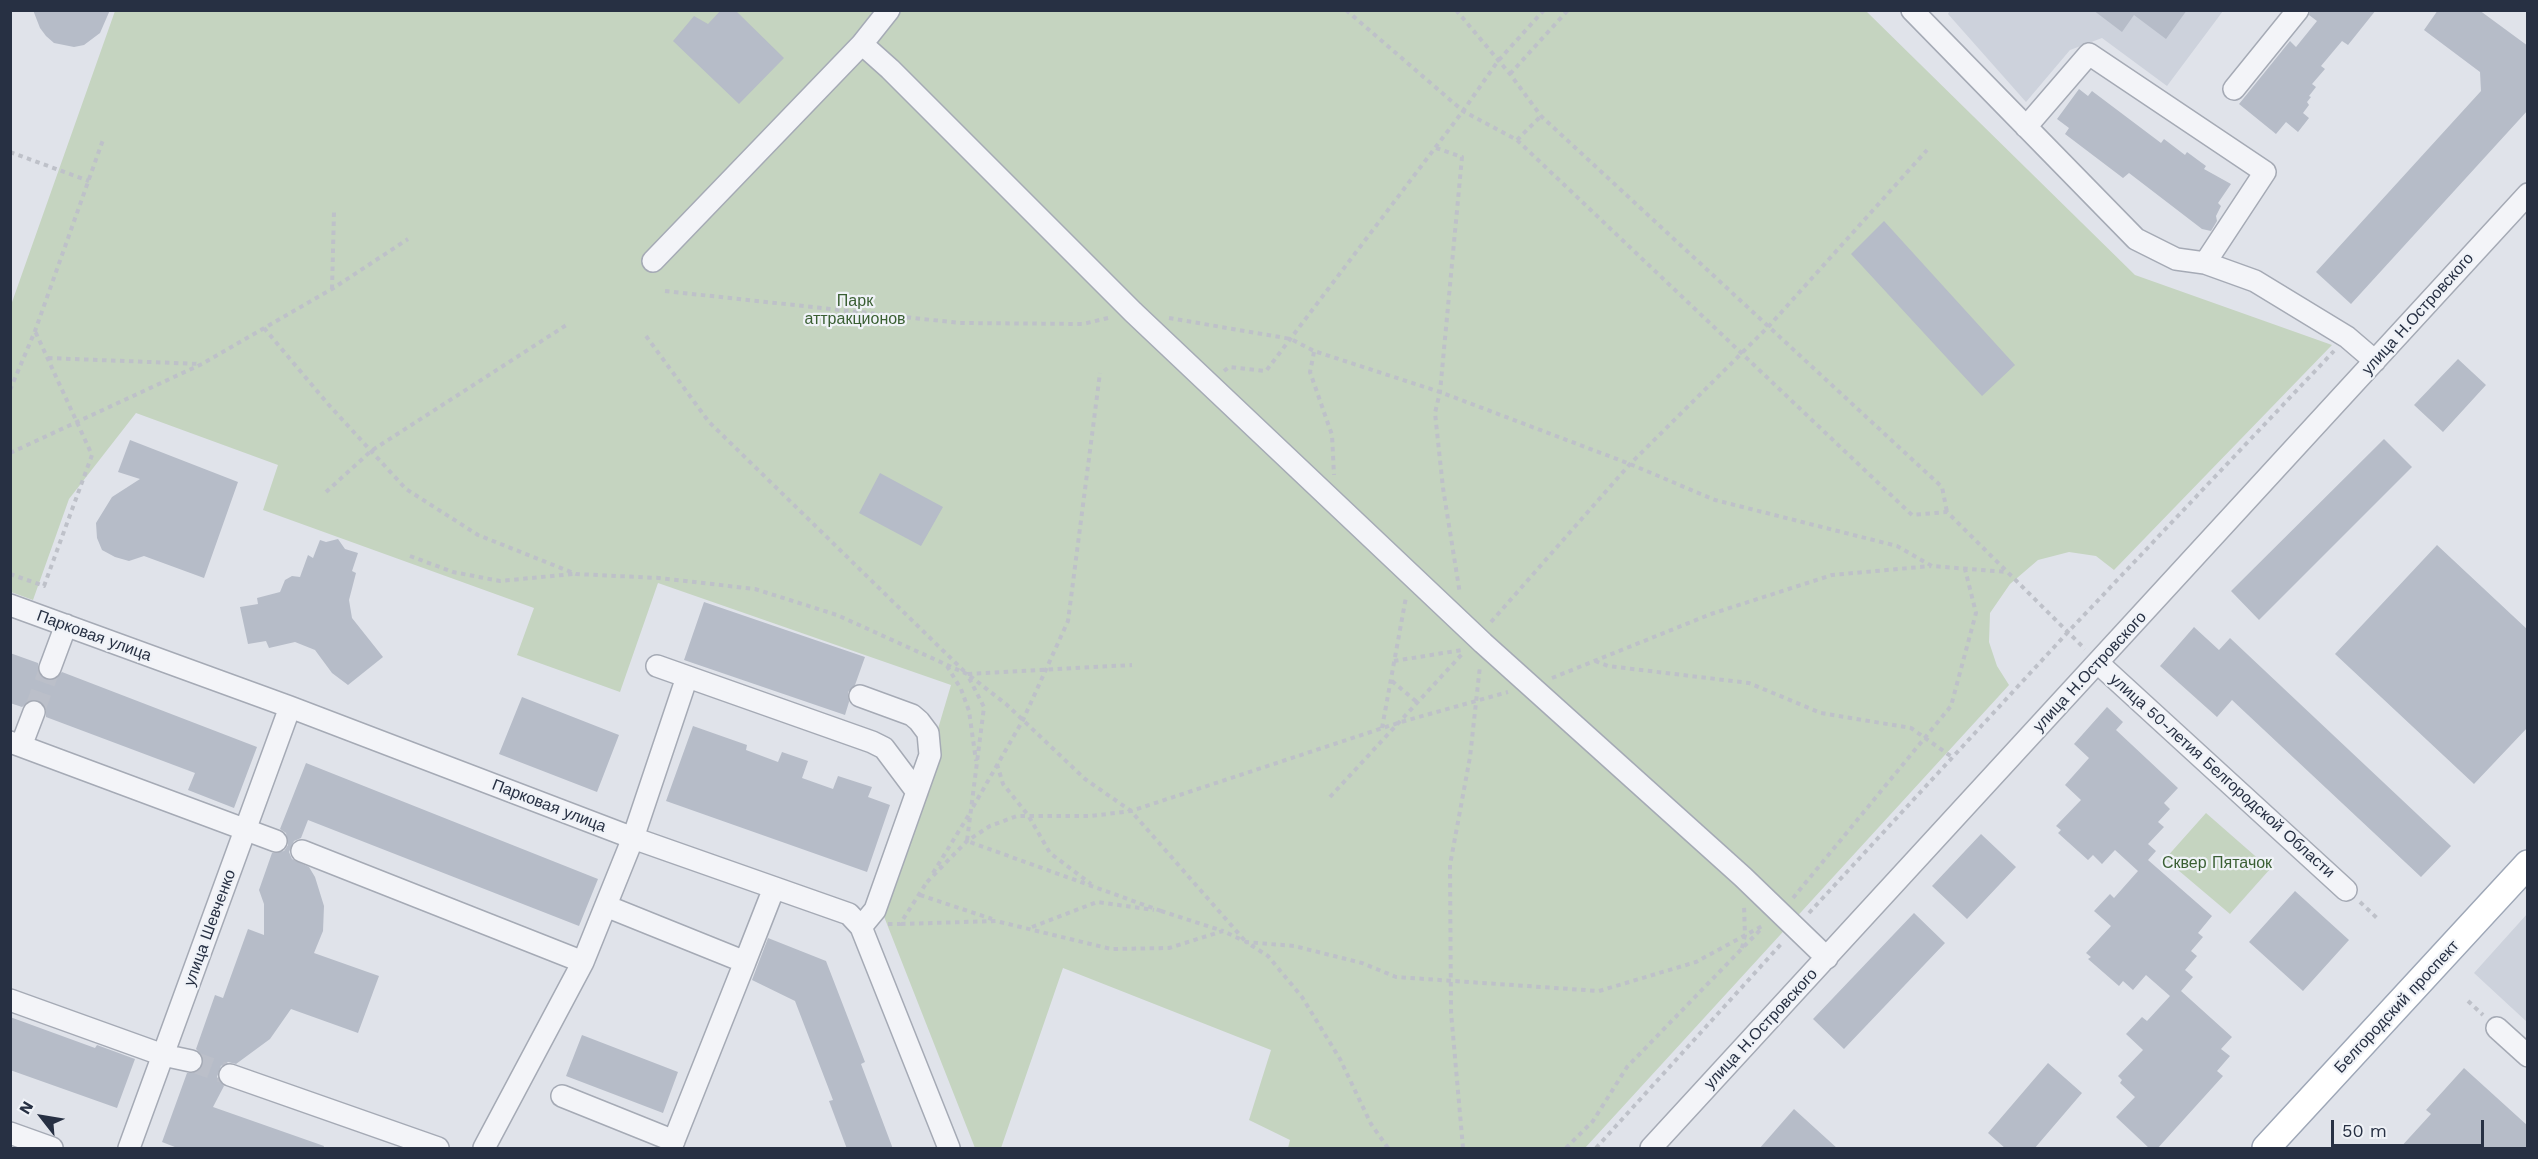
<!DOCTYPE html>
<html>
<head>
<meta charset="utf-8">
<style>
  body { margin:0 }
  #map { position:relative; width:2538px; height:1159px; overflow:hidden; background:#e0e3ea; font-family:"Work Sans",sans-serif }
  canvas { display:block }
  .frame { position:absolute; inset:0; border:12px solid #273043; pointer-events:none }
  .north { position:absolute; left:12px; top:1087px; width:60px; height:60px; -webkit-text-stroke:4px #eff2f7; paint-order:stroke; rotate:301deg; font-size:16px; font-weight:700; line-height:24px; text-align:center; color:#273043 }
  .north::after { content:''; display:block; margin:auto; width:21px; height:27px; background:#273043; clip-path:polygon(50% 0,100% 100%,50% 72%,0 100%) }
  .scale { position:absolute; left:2331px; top:1120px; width:153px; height:27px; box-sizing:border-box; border:3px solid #273043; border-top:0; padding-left:8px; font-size:18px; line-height:21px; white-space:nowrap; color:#273043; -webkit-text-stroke:4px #eff2f7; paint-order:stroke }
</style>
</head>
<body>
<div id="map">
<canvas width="2538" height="1159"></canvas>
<div class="frame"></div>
<div class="north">N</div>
<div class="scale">50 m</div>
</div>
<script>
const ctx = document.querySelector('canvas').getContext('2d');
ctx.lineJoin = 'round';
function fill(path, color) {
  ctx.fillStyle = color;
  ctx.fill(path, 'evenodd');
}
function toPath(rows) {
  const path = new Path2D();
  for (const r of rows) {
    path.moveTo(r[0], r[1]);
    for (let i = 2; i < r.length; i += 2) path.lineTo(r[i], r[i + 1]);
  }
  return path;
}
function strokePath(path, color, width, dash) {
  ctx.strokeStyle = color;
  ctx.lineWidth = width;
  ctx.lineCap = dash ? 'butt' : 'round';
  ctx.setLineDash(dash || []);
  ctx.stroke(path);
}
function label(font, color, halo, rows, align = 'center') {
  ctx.font = font + ' "Work Sans",sans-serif';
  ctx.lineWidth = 4.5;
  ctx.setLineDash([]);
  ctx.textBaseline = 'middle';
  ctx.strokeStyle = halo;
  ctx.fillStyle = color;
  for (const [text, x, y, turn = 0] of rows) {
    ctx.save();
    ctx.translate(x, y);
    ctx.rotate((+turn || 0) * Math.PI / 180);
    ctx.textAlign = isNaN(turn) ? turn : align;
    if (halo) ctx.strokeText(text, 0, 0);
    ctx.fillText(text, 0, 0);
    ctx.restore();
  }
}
fill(toPath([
  [1950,10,2223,11,2167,86,2102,38,2070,50,2026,102,1948,14],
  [2527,914,2527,1022,2474,973]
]), '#cdd2dc');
fill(toPath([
  [115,11,1866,11,2135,275,2332,345,2114,570,2096,556,2069,552,2038,560,2010,584,1990,613,1989,642,1997,666,2009,685,1585,1148,1288,1148,1290,1140,1249,1120,1271,1050,1063,968,1001,1148,975,1148,883,914,951,685,658,583,620,692,517,655,534,608,263,510,278,465,136,413,69,499,33,600,11,592,11,305],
  [2206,813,2270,869,2230,914,2165,859]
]), '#c5d4c0');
fill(toPath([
  [33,10,110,10,100,33,84,45,74,47,54,43,46,36,40,28],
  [721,10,735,10,784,58,739,104,673,41,694,16,708,24],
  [2093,10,2187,10,2166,39,2134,15,2122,32],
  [2311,10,2376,10,2348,45,2342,41,2321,66,2325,69,2312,84,2316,87,2309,96,2311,97,2307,102,2309,105,2303,113,2309,118,2298,132,2286,122,2276,134,2239,104,2290,41,2296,47,2317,21,2309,15],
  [2438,10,2479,10,2528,46,2528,110,2351,304,2316,272,2481,91,2480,72,2424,30],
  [2079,89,2088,96,2092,91,2161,143,2164,139,2185,155,2187,152,2206,166,2204,169,2231,184,2218,203,2221,206,2216,216,2217,221,2211,231,2202,229,2129,173,2123,178,2065,134,2069,128,2057,119],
  [1884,221,2015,365,1982,396,1851,254],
  [2458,359,2486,385,2443,432,2414,405],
  [2384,439,2412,467,2259,620,2231,591],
  [130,440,238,482,204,578,144,556,129,561,115,557,102,550,97,538,96,523,112,497,140,479,118,472],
  [880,473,943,507,921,546,859,513],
  [338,539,345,549,358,553,352,571,356,573,349,600,352,618,383,657,348,685,332,673,315,650,295,642,269,648,266,641,248,644,240,607,258,604,257,598,280,592,285,580,292,576,300,577,308,555,313,558,320,540,326,542],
  [2437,545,2528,630,2528,727,2474,784,2335,654],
  [704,602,865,657,855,685,848,692,849,702,845,715,684,660],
  [2194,627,2219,650,2230,638,2451,846,2421,877,2232,700,2217,717,2160,666],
  [10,653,38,663,38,671,45,680,53,680,62,672,257,747,234,808,188,790,195,773,46,717,46,709,39,700,31,700,22,707,10,703],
  [522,697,619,735,597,792,499,754],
  [2107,707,2123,722,2116,730,2178,788,2164,803,2170,809,2158,822,2164,827,2148,844,2156,851,2148,860,2212,916,2198,933,2203,937,2191,951,2197,956,2185,970,2193,977,2181,991,2232,1037,2221,1049,2230,1056,2217,1071,2223,1076,2157,1149,2150,1149,2116,1117,2135,1097,2120,1083,2122,1080,2118,1076,2143,1050,2126,1034,2142,1017,2147,1021,2170,996,2146,975,2133,990,2123,981,2119,986,2088,959,2091,957,2086,953,2111,926,2094,911,2110,894,2114,898,2138,871,2115,850,2102,864,2093,855,2088,860,2058,833,2061,830,2056,826,2081,800,2065,785,2089,758,2074,744],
  [693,726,747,745,746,750,778,762,782,752,808,761,802,778,833,789,838,776,872,787,868,797,890,805,867,872,666,801],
  [306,763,598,879,579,926,308,820,301,838,294,841,289,852,292,859,309,867,315,877,324,906,323,931,314,953,379,976,358,1033,291,1009,270,1039,236,1064,228,1062,221,1066,217,1077,224,1086,213,1107,324,1146,323,1149,180,1149,162,1142,187,1073,195,1073,203,1064,203,1057,196,1049,215,995,223,998,248,929,264,935,264,904,259,890,272,853,284,851,288,845,286,833,280,829],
  [1981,834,2016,867,1967,919,1932,886],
  [2295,891,2349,940,2303,991,2249,942],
  [1914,913,1945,943,1844,1049,1813,1019],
  [768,938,826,961,865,1062,861,1064,893,1149,847,1149,829,1101,833,1100,795,1001,752,980],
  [10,1017,95,1048,97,1045,135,1059,117,1108,10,1070],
  [582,1035,678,1072,663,1113,566,1076],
  [2048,1063,2082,1093,2034,1149,2006,1149,1988,1133],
  [2464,1068,2528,1126,2528,1149,2399,1149,2431,1114,2426,1110],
  [1794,1109,1838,1149,1759,1149]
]), '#b6bcc8');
strokePath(toPath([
  [34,712,50,668],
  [191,1061,230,1075]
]), '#bbbfc9', 21, [21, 10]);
const minor = toPath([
  [889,10,862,44,890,69,1133,312,1483,643,1743,877,1827,958],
  [1912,10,2136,239,2176,259,2205,263,2255,281,2347,337,2375,361],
  [2234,89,2298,10],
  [2026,127,2089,54,2265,172,2205,263],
  [653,261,862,44],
  [10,605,290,707,633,838,849,914,861,927,949,1148],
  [2098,663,2346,890],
  [657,666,872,742,884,748,917,792],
  [50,668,66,625],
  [860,696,912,715,919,721,928,733,930,755,875,910,861,927],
  [10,742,21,746,34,712],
  [21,746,276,841],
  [302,851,583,962,633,838,687,677],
  [606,906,745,962,774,888],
  [10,1000,163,1055,191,1061],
  [2497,1028,2528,1056],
  [230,1075,438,1148],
  [562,1096,674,1141],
  [10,1133,52,1148],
  [129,1148,290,707],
  [484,1148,583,962],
  [671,1148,745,962],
  [1651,1148,2528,194]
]);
const major = toPath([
  [2266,1148,2528,864]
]);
strokePath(minor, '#a5aab5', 24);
strokePath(major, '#9ea7b7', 30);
strokePath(toPath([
  [1346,10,1463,111,1517,140,1912,515,1947,512,2085,649],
  [1456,10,1510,74,1541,116,1942,487,1947,512],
  [1510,74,1568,10],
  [1517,140,1541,116],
  [1436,148,1462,157,1440,392,1435,413,1443,488,1460,594],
  [10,152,89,181],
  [332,289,334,212],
  [665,291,960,323,1083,324,1112,317],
  [1169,318,1291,339,1314,351,1440,392,1630,464,1715,500,1897,546,1932,566,2007,572],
  [264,328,328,404,406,489,478,535,576,574,659,578,755,589,837,615,967,674,984,707,967,841,1161,911],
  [646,336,709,422,967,674,1132,665],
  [1314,352,1310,372,1332,435,1334,475],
  [48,358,200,364],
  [1224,371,1229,367,1266,371,1463,111,1498,61,1544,10],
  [10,390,35,331,104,137],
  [10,453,202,364,332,289,408,239],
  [326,492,371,451,568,324],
  [410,556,453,572,500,581,573,574],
  [10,574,44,586,92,455,35,331],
  [1491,622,1630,464,1769,326,1927,150],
  [1394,661,1462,650],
  [1595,661,1608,666,1749,683,1821,713,1911,728,1952,757],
  [947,666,961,689,969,711,976,761],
  [970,676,1006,704,1085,779,1131,811,1246,942],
  [1552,678,1711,614,1832,575,1931,566],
  [1392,681,1418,703],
  [1382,728,1406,597],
  [997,764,1003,784,1028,815,1050,853,1091,884],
  [1330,797,1464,652],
  [973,807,1023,720,1068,621,1100,373],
  [933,873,970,813],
  [927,882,967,841,990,826,1017,816,1091,816,1131,811,1401,722,1508,692],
  [920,895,992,919],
  [1793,898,1951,706,1976,613,1965,569],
  [2360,902,2377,918],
  [1161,911,1223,931],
  [1809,913,2068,632,2334,351],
  [888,924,900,924,927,882],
  [901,924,996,921,1111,949,1169,948,1223,931,1242,940],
  [1032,927,1097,902,1154,910],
  [1742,948,1745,935,1744,905],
  [2468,1001,2483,1015],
  [1388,1148,1371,1124,1340,1059,1302,997,1268,956,1246,942,1294,946,1362,963,1396,977,1599,991,1696,962,1764,925],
  [1463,1148,1451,1012,1450,865,1470,757,1480,666],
  [1566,1148,1593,1121,1627,1067,1761,929],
  [1596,1148,1782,943]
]), '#bec1c9', 4, [4.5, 4.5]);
strokePath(minor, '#f3f4f8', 21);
strokePath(major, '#fff', 27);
label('16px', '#3a5f33', '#eff2f7', [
  ["Парк",855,301],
  ["аттракционов",855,319],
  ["Сквер Пятачок",2217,863]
]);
label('16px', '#273043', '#eff2f7', [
  ["улица Н.Островского",2418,314,-48],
  ["Парковая улица",94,636,20],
  ["улица Н.Островского",2090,672,-47],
  ["улица 50-летия Белгородской Области",2222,776,42],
  ["Парковая улица",549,806,21],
  ["улица Шевченко",210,928,-70],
  ["Белгородский проспект",2397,1007,-47],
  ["улица Н.Островского",1761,1029,-47]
]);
</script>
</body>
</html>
